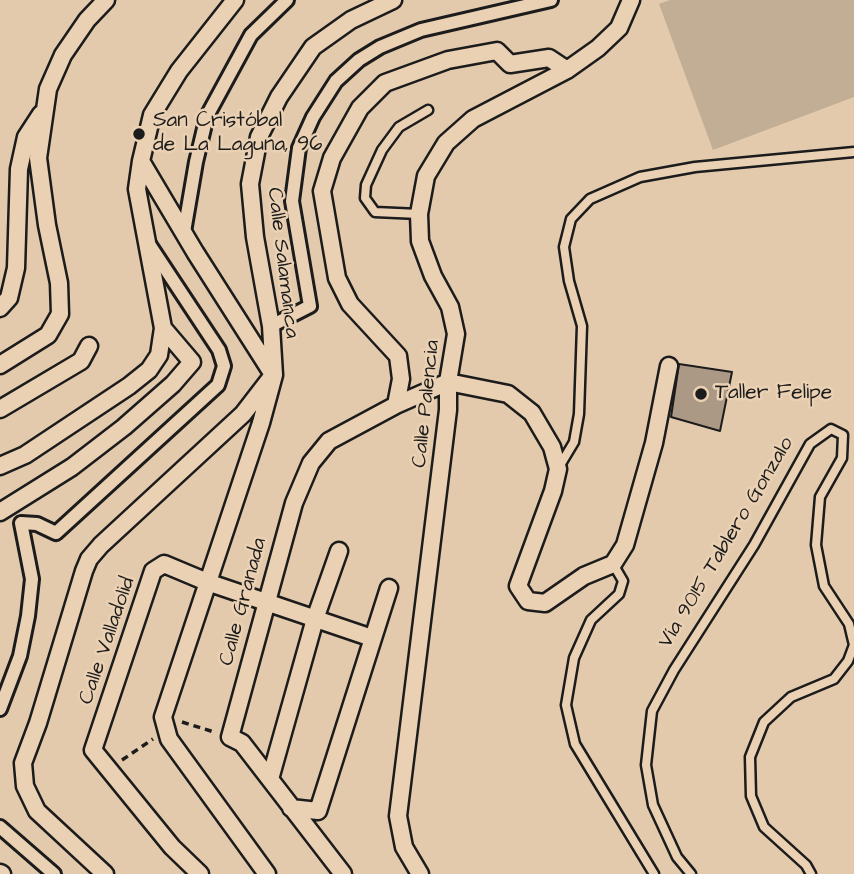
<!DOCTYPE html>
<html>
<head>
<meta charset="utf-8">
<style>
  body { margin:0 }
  canvas { display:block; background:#e3caad }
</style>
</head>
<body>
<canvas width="854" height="874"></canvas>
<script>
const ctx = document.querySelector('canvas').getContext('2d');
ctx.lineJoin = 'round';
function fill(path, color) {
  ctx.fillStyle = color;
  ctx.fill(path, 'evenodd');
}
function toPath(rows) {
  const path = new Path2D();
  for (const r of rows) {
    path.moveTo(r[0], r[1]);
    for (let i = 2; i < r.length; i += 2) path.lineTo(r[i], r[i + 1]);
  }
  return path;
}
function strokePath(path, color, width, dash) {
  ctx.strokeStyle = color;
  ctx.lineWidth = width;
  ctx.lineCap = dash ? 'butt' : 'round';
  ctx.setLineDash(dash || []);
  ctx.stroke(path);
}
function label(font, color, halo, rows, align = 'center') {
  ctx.font = font + ' "Architects Daughter",sans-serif';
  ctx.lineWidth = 5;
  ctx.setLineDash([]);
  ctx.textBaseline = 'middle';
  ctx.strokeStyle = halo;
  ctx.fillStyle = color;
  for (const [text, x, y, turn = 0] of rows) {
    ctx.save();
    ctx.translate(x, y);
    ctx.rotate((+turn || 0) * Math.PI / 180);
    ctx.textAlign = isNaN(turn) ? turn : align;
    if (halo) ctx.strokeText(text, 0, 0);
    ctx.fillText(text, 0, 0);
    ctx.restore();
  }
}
fill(toPath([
  [670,0,854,0,854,97,713,150,659,4]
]), '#c2ad95');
const building = toPath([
  [679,364,732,372,720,431,671,417,679,364]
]);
fill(building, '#ac9985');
strokePath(building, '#1c1c1c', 2);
const service = toPath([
  [419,214,375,212,365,198,366,185,382,150,399,127,428,110],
  [559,467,574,442,579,414,582,326,569,281,564,247,571,219,590,199,640,177,695,167,854,152],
  [613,564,623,581,619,594,591,620,574,658,566,705,575,744,654,874],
  [691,874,677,857,653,805,646,765,652,711,674,670,754,545,810,444,831,429,843,435,842,458,820,497,816,545,824,586,849,624,854,645,848,661,834,679,791,697,764,722,750,757,751,796,764,827,806,865,811,874]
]);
const pedestrian = toPath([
  [184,232,196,162,207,116,251,35,287,0],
  [271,326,310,306,292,201,299,148,313,117,336,81,359,60,380,47,421,30,551,0],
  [0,709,20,656,28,616,32,579,21,523,37,524,56,533,218,385,224,366,219,350,149,244],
  [0,827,54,874]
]);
const minor = toPath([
  [141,161,195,252,272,373],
  [0,308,9,298,16,268,19,169,26,137,41,114],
  [0,365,48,335,60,314,59,283,47,225,38,158,48,89,63,55,87,20,106,0],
  [448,382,508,394,532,413,552,447,558,469,553,491,518,586,528,601,545,603,584,576,613,564,625,545,654,443,669,366],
  [396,405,401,379,398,356,350,304,337,278,322,191,332,158,360,108,385,83,448,60,497,51,510,64,549,58,567,70],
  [0,409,81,361,89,346],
  [0,466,25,455,129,386,149,370,159,355,163,328,137,189,141,161,152,115,179,71,235,0],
  [0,512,72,467,124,427,173,384,192,362,163,328],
  [270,779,315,619,339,551],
  [291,808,318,811,389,588],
  [0,873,2,874],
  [105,874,37,811,25,786,23,763,38,723,84,571,89,559,101,545,243,414,270,379],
  [200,874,172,847,93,750,153,571,164,564,207,582,372,638],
  [267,874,169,739,163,717,261,423,274,375,271,326,255,237,250,184,259,137,279,97,313,47,351,20,393,0],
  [343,874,242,743,230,737,294,503,311,463,329,441,396,405,448,382],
  [420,874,404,847,398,816,448,410,448,382,456,334,450,307,433,276,420,241,419,214,426,176,446,143,473,119,567,70,598,48,619,28,631,0]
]);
strokePath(service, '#1c1c1c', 13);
strokePath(pedestrian, '#1c1c1c', 18);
strokePath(minor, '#1c1c1c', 21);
strokePath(toPath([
  [182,722,214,732],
  [122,760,153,739]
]), '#1c1c1c', 3.5, [7, 5]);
strokePath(service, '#ebd1b3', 8);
strokePath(pedestrian, '#ebd1b3', 12);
strokePath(minor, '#ebd1b3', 16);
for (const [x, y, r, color] of [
  [139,134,7,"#1c1c1c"],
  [701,394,7,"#1c1c1c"]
]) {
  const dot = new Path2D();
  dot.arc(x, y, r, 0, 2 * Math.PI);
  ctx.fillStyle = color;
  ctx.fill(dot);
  strokePath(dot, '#ebd1b3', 2.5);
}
label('21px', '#1c1c1c', '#ebd1b3', [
  ["San Cristóbal",153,122],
  ["de La Laguna, 96",153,146],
  ["Taller Felipe",715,394]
], 'left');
label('21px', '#1c1c1c', '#ebd1b3', [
  ["Calle Salamanca",282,263,83],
  ["Calle Palencia",427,404,-84],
  ["Vía 9015 Tablero Gonzalo",727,543,-59],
  ["Calle Granada",244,602,-75],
  ["Calle Valladolid",108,641,-71]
]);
</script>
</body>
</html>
